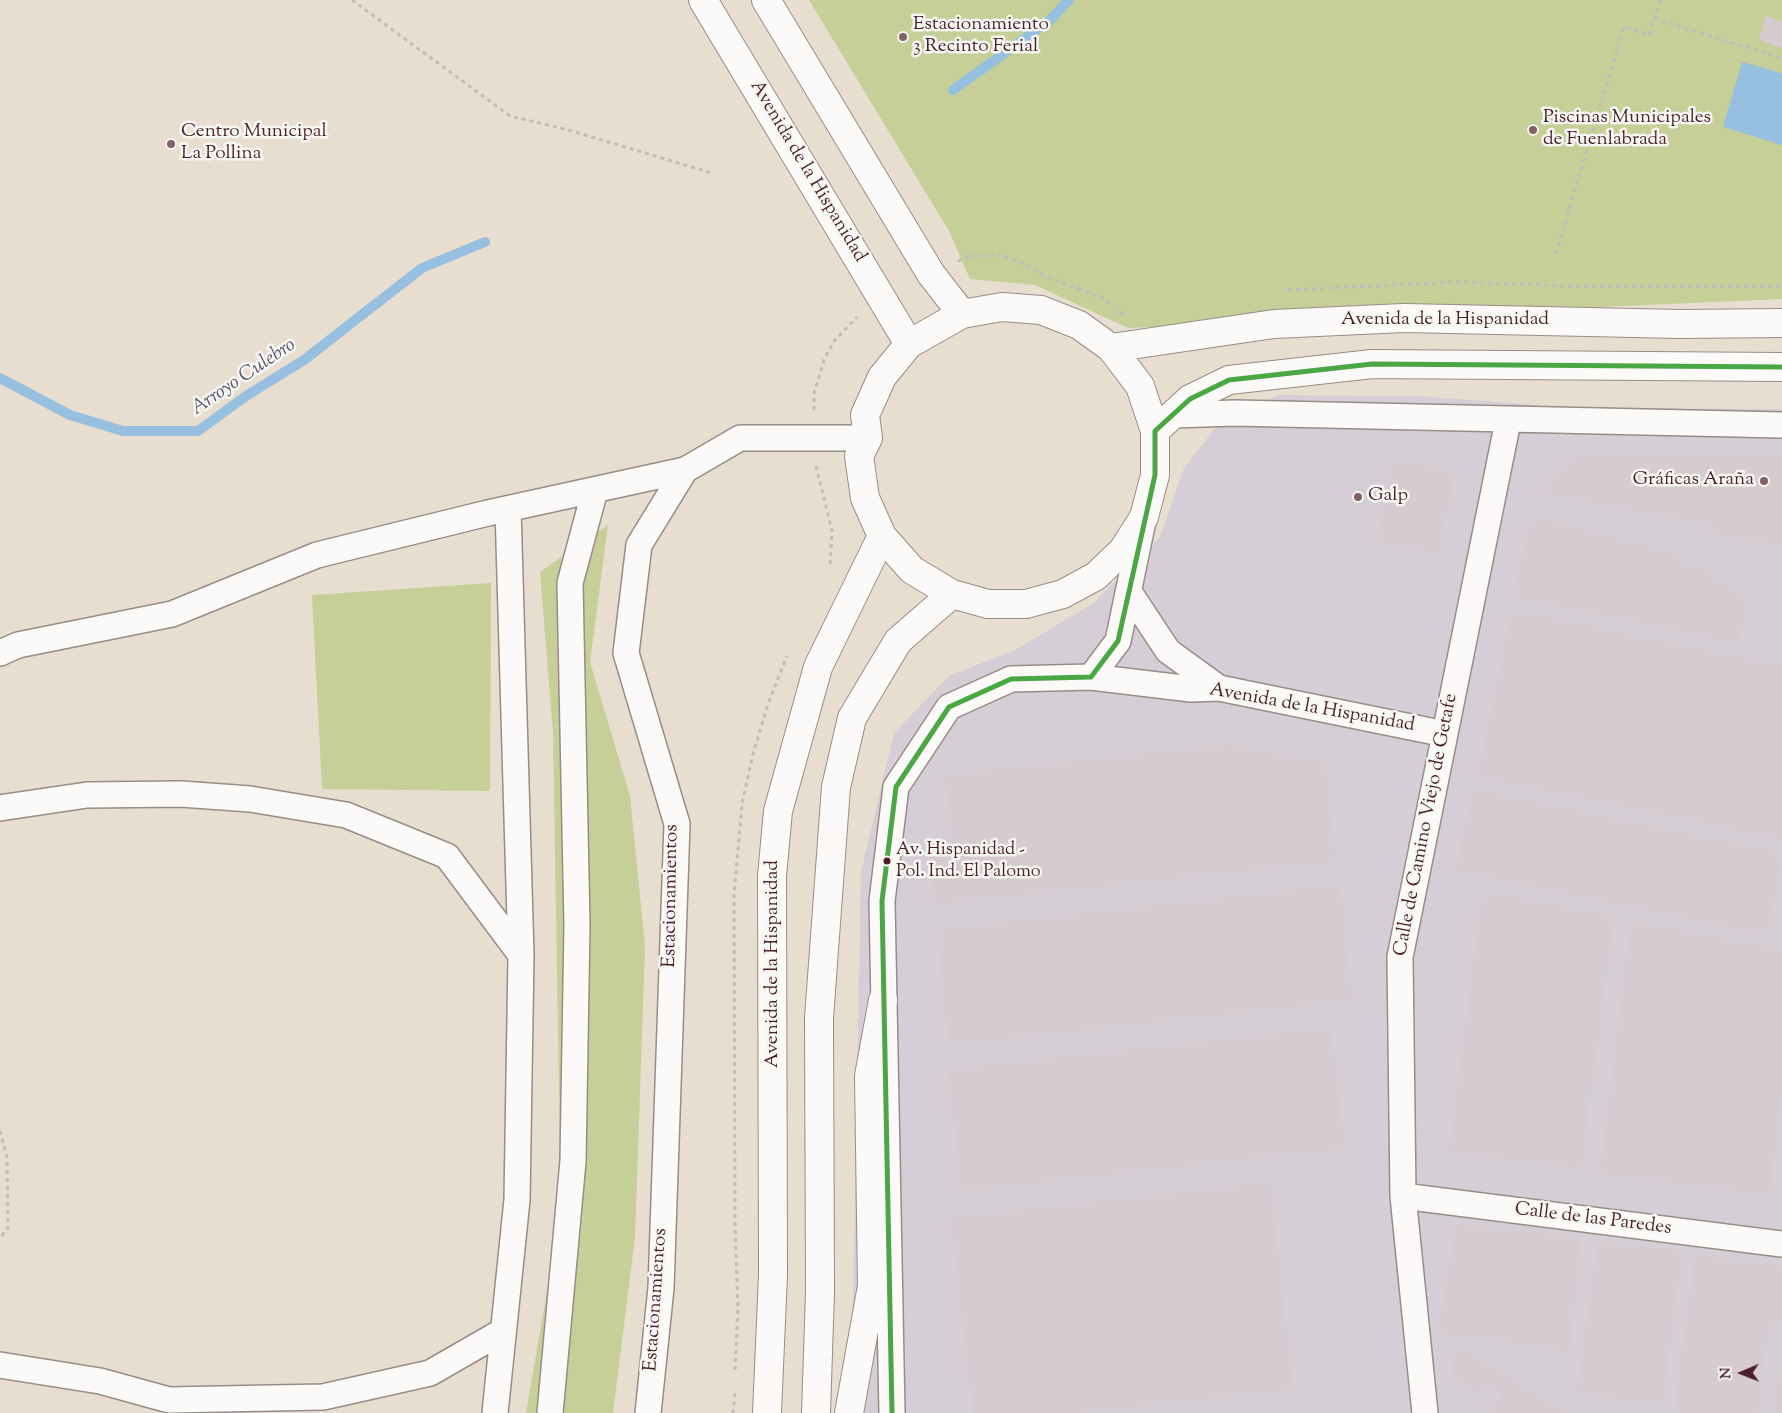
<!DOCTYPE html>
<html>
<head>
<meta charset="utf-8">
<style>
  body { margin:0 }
  #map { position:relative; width:1782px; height:1413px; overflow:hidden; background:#e8ded0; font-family:"Sorts Mill Goudy",serif }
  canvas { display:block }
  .north { position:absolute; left:1717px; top:1348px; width:50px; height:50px; -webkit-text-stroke:4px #f6f6f2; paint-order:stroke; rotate:269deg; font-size:14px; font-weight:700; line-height:20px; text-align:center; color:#4a1f2b }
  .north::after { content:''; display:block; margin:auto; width:18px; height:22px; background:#4a1f2b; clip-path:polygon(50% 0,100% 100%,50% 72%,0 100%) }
</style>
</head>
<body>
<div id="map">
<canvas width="1782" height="1413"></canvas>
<div class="north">N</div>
</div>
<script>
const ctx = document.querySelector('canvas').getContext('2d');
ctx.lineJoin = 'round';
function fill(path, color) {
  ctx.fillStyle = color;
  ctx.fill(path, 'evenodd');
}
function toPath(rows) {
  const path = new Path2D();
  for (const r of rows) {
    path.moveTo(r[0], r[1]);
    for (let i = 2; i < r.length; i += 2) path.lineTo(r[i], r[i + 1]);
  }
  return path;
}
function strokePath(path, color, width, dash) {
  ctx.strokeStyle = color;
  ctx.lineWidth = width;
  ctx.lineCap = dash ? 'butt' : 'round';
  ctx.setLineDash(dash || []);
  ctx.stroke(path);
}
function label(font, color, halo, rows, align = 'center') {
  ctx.font = font + ' "Sorts Mill Goudy",serif';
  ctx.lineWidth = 5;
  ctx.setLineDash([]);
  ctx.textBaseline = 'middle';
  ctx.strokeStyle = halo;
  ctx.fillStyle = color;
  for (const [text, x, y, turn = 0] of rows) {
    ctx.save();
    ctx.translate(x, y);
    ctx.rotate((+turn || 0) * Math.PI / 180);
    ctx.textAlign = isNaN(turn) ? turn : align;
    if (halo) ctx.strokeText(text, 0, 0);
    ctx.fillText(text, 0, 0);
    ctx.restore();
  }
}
fill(toPath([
  [1278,395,1419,396,1577,408,1782,409,1782,1413,841,1413,853,1299,861,872,894,733,949,676,1015,650,1092,604,1160,537,1184,468,1216,427]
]), '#d5ced6');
fill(toPath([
  [809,0,1782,0,1782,299,1128,328,1035,285,970,279,949,231],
  [608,525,590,662,630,796,645,947,635,1237,613,1413,526,1413,561,1210,553,733,540,572],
  [491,583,490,791,322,789,312,595]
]), '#c5cf97');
fill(toPath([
  [1742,62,1782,73,1782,145,1723,127]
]), '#97bfe0');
strokePath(toPath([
  [953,90,1049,21,1069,0],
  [0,378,70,415,123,431,198,431,246,396,304,360,422,268,485,242]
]), '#97bfe0', 10);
fill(toPath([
  [1766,16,1782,21,1782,48,1759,40],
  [1782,453,1782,545,1715,535,1714,525,1539,492,1578,457],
  [1394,459,1455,472,1438,553,1377,540],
  [1532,516,1676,554,1686,565,1706,570,1746,603,1738,643,1513,596],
  [1512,610,1782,666,1782,839,1478,776],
  [1229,745,1325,763,1336,861,935,904,929,843,953,840,945,775],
  [1473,789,1782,853,1767,935,1456,870],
  [1340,885,1352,1000,949,1045,937,930],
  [1483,891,1614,916,1581,1168,1449,1152],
  [1631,921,1782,950,1782,1087,1769,1194,1600,1173],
  [1331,1028,1344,1148,962,1191,948,1070],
  [1270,1183,1293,1389,1076,1413,973,1413,951,1218],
  [1456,1225,1581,1237,1570,1352,1503,1340,1438,1333],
  [1598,1242,1681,1251,1663,1404,1577,1393],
  [1695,1256,1782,1266,1782,1323,1769,1322,1757,1413,1674,1413],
  [1457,1345,1565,1413,1492,1413,1502,1393,1487,1380,1478,1393,1451,1373],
  [1781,1353,1782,1413,1774,1413]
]), '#d6cbcf');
const street = toPath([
  [1173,415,1235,413,1782,425],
  [1129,592,1168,651,1219,688],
  [0,653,18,645,172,614,317,555,488,513,685,470],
  [1091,677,1118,641,1143,521],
  [0,808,87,795,181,794,250,799,346,815,447,856,521,955],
  [1403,1196,1782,1244],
  [0,1365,100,1381,169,1400,323,1397,430,1373,503,1331],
  [495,1413,517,1200,521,955,508,509],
  [550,1413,573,1161,577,925,570,583,595,490],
  [648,1413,661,1288,677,824,626,653,639,545,685,470,740,438,868,438],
  [892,1413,882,901,896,787,949,707,1011,679,1091,677,1191,689,1219,688,1445,734],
  [1425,1413,1403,1196,1400,957,1508,421]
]);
const primary = toPath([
  [703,0,909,344],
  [766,0,931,274,962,314],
  [1002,307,1041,310,1079,325,1111,348,1140,386,1155,431,1155,475,1144,517,1123,550,1096,576,1063,594,1026,604,988,604,952,594,912,570,882,536,865,498,859,456,868,438,865,415,882,377,909,344,962,314,1002,307],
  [1111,348,1274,324,1404,318,1680,324,1782,323],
  [1155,431,1190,399,1229,380,1372,364,1782,367],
  [767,1413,773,1275,772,876,778,811,818,667,882,536],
  [816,1413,820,1292,819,1018,836,787,852,718,898,641,952,594],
  [849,1413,872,1286,869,1076,883,1000]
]);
strokePath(street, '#988c87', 28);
strokePath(primary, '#988c87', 30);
strokePath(toPath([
  [352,0,510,116,565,129,712,173],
  [1654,19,1782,58],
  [1556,254,1624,27,1649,35,1660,0],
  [958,261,970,256,1002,255,1024,264,1040,274,1105,299,1123,314],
  [1288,290,1458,282,1568,286,1782,286],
  [814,410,814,394,824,360,834,341,857,317],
  [816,466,832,531,830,568],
  [0,1131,7,1157,8,1228,0,1238],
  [735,1370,738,1308,735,1226,734,895,742,804,753,754,768,704,787,656],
  [733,1413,735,1391]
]), '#c3bcbb', 3, [4, 4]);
strokePath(street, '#fcfaf8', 25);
strokePath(primary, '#fcfaf8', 28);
strokePath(toPath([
  [892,1413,882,901,896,787,949,707,1011,679,1091,677,1118,641,1155,475,1155,431,1190,399,1229,380,1372,364,1782,367]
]), '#4aa844', 5);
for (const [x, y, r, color] of [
  [903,37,5,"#816265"],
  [1533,130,5,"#816265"],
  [171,144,5,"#816265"],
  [1764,481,5,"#816265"],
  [1358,497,5,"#816265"],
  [887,861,4.5,"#4a1f2b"]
]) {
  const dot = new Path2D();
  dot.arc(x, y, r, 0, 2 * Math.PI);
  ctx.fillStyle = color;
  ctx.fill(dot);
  strokePath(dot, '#f6f6f2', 2);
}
label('18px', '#4a1f2b', '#f6f6f2', [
  ["Av. Hispanidad -",896,851],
  ["Pol. Ind. El Palomo",896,873]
], 'left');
label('19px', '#4a1f2b', '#f6f6f2', [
  ["Estacionamiento",913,26],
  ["3 Recinto Ferial",913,48],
  ["Piscinas Municipales",1543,119],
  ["de Fuenlabrada",1543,141],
  ["Centro Municipal",181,133],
  ["La Pollina",181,155],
  ["Gráficas Araña",1754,481,"right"],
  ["Galp",1368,497]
], 'left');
label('19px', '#4a1f2b', '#f6f6f2', [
  ["Avenida de la Hispanidad",807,172,59],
  ["Avenida de la Hispanidad",1445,321],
  ["Avenida de la Hispanidad",1312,709,10],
  ["Calle de Camino Viejo de Getafe",1427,825,-79],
  ["Estacionamientos",672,896,-89],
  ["Avenida de la Hispanidad",774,964,-90],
  ["Calle de las Paredes",1593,1220,7],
  ["Estacionamientos",657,1300,-86]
]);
label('italic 20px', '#59526d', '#f6f6f2', [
  ["Arroyo Culebro",244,378,-34]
]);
</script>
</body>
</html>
